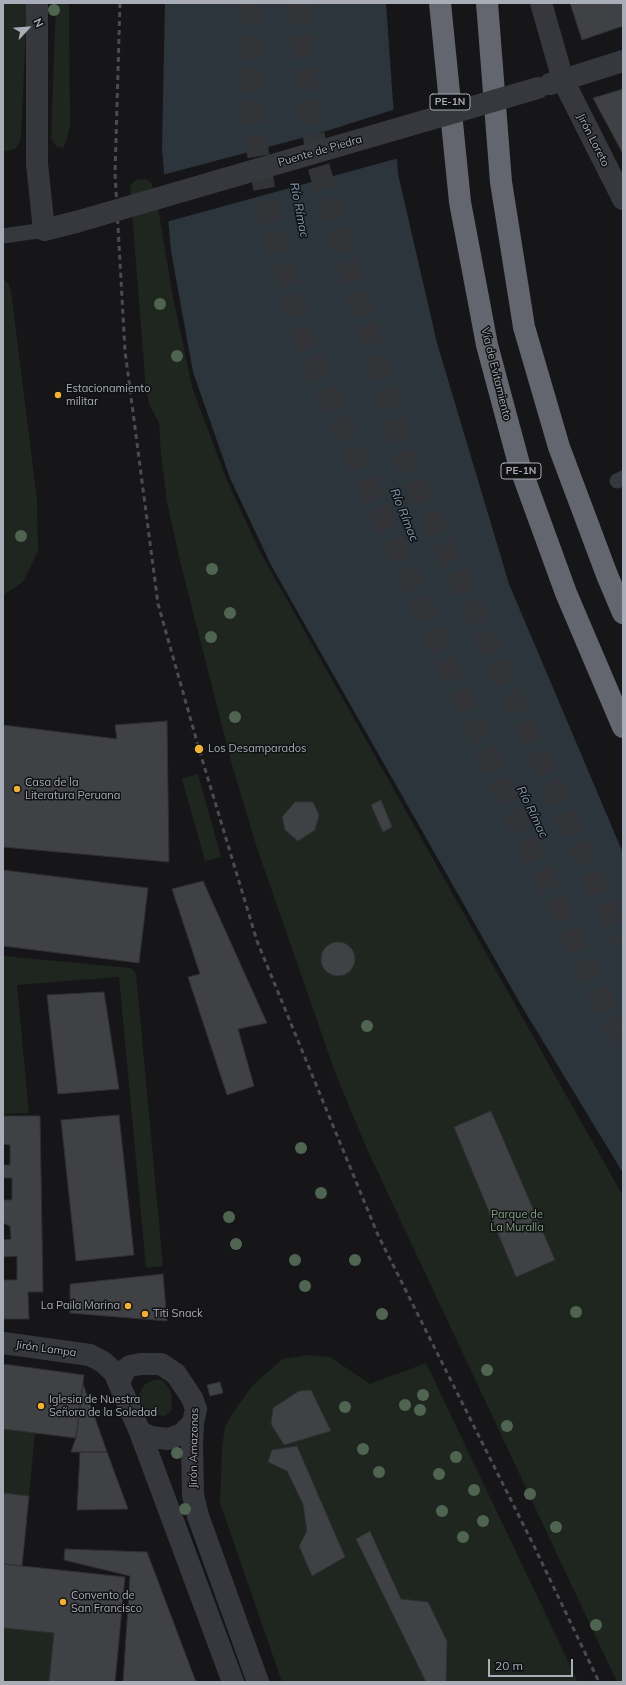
<!DOCTYPE html>
<html>
<head>
<meta charset="utf-8">
<style>
  body { margin:0 }
  #map { position:relative; width:626px; height:1685px; overflow:hidden; background:#161618; font-family:Mulish,sans-serif }
  canvas { display:block }
  .frame { position:absolute; inset:0; border:4px solid #a8adb8; pointer-events:none }
  .north { position:absolute; left:8px; top:8px; width:40px; height:40px; -webkit-text-stroke:3px #111113; paint-order:stroke; rotate:64deg; font-size:11px; font-weight:700; line-height:16px; text-align:center; color:#a8adb8 }
  .north::after { content:''; display:block; margin:auto; width:14px; height:18px; background:#a8adb8; clip-path:polygon(50% 0,100% 100%,50% 72%,0 100%) }
  .scale { position:absolute; left:488px; top:1659px; width:85px; height:18px; box-sizing:border-box; border:2px solid #a8adb8; border-top:0; padding-left:5px; font-size:12px; line-height:14px; white-space:nowrap; color:#a8adb8; -webkit-text-stroke:3px #111113; paint-order:stroke }
</style>
</head>
<body>
<div id="map">
<canvas width="626" height="1685"></canvas>
<div class="frame"></div>
<div class="north">N</div>
<div class="scale">20 m</div>
</div>
<script>
const ctx = document.querySelector('canvas').getContext('2d');
ctx.lineJoin = 'round';
function fill(path, color) {
  ctx.fillStyle = color;
  ctx.fill(path, 'evenodd');
}
function toPath(rows) {
  const path = new Path2D();
  for (const r of rows) {
    if (r.length === 3) {
      path.moveTo(r[0] + r[2], r[1]);
      path.arc(r[0], r[1], r[2], 0, 2 * Math.PI);
      continue;
    }
    path.moveTo(r[0], r[1]);
    for (let i = 2; i < r.length; i += 2) path.lineTo(r[i], r[i + 1]);
  }
  return path;
}
function strokePath(path, color, width, dash) {
  ctx.strokeStyle = color;
  ctx.lineWidth = width;
  ctx.lineCap = dash ? 'butt' : 'round';
  ctx.setLineDash(dash || []);
  ctx.stroke(path);
}
function label(font, color, halo, rows, align = 'center') {
  ctx.font = font + ' Mulish,sans-serif';
  ctx.lineWidth = 3;
  ctx.setLineDash([]);
  ctx.textBaseline = 'middle';
  ctx.strokeStyle = halo;
  ctx.fillStyle = color;
  for (const [text, x, y, turn = 0] of rows) {
    ctx.save();
    ctx.translate(x, y);
    ctx.rotate((+turn || 0) * Math.PI / 180);
    ctx.textAlign = isNaN(turn) ? turn : align;
    if (halo) ctx.strokeText(text, 0, 0);
    ctx.fillText(text, 0, 0);
    ctx.restore();
  }
}
fill(toPath([
  [3,3,27,3,21,139,15,149,3,152],
  [56,3,69,3,70,125,67,139,63,148,56,146,51,139],
  [145,179,151,182,157,201,172,292,192,387,226,478,260,552,623,1196,623,1682,617,1682,367,1149,335,1072,257,848,232,765,181,565,167,502,161,455,159,423,150,406,146,391,130,186,136,180],
  [3,279,8,283,11,291,37,500,38,551,23,582,3,595],
  [198,774,221,857,205,861,182,779],
  [3,956,131,968,136,973,163,1266,146,1268,119,977,17,985,29,1113,3,1114],
  [309,1355,330,1357,370,1384,426,1363,578,1682,282,1682,220,1503,222,1448,225,1427,232,1414,252,1386,282,1359],
  [154,1380,162,1380,171,1391,172,1410,165,1416,151,1414,143,1408,138,1396,145,1384],
  [3,1429,35,1433,29,1496,3,1493],
  [3,1628,54,1633,49,1682,3,1682]
]), '#1e261f');
fill(toPath([
  [165,3,386,3,398,174,437,343,509,584,623,853,623,1173,521,1005,271,565,230,478,193,372,171,251,162,149]
]), '#2c353c');
fill(toPath([
  [396,109,399,158,166,222,162,175,317,134]
]), '#161618');
const building = toPath([
  [570,3,623,3,623,26,582,40,570,3],
  [623,89,623,154,593,98,623,89],
  [167,721,169,862,3,847,3,725,117,739,115,725,167,721],
  [381,800,392,827,383,832,371,805,381,800],
  [295,802,313,802,319,815,315,830,298,841,285,830,282,817,295,802],
  [3,870,148,888,139,963,3,946,3,870],
  [203,881,267,1023,238,1029,254,1086,227,1095,188,977,200,974,172,889,203,881],
  [338,959,17],
  [104,992,119,1089,58,1094,47,995,104,992],
  [491,1111,555,1260,516,1277,454,1127,491,1111],
  [119,1115,134,1255,76,1261,61,1120,119,1115],
  [3,1116,40,1116,43,1292,28,1292,29,1319,3,1319,3,1280,17,1280,17,1256,3,1257,3,1240,11,1239,10,1226,3,1223,3,1200,12,1200,12,1178,3,1178,3,1165,10,1165,10,1145,3,1144,3,1116],
  [163,1274,167,1321,70,1313,70,1284,163,1274],
  [3,1364,84,1375,76,1438,3,1429,3,1364],
  [220,1382,223,1393,210,1396,207,1385,220,1382],
  [83,1384,107,1452,71,1452,76,1438,83,1384],
  [311,1390,331,1431,284,1445,271,1424,273,1408,299,1391,311,1390],
  [297,1446,345,1557,312,1576,299,1546,307,1531,303,1504,287,1471,268,1462,272,1450,297,1446],
  [80,1452,107,1452,128,1509,77,1510,80,1452],
  [3,1493,29,1496,22,1566,3,1564,3,1493],
  [370,1531,401,1599,428,1602,447,1641,446,1682,426,1682,356,1539,370,1531],
  [65,1549,147,1552,196,1682,123,1682,130,1576,64,1560,65,1549],
  [3,1564,125,1577,115,1682,49,1682,54,1633,3,1628,3,1564]
]);
fill(building, '#404145');
strokePath(building, '#303034', 1);
strokePath(toPath([
  [249,3,253,124,268,211,304,339,489,759,623,1045],
  [298,3,304,67,318,165,359,300,403,454,623,943]
]), '#333438', 22, [22, 11]);
strokePath(toPath([
  [3,236,44,230],
  [617,481,623,478]
]), '#37383d', 15);
strokePath(toPath([
  [541,3,563,80]
]), '#37383d', 22);
strokePath(toPath([
  [37,3,37,164,44,230,76,222],
  [563,80,623,199],
  [550,84,623,61],
  [3,1343,90,1355,103,1362,114,1372,140,1432,233,1682],
  [119,1382,125,1370,130,1366,141,1364,161,1364,176,1374,192,1398,196,1409,193,1423,192,1444,193,1495,198,1516,258,1682],
  [140,1432,151,1437,168,1439,182,1434,193,1423]
]), '#37383d', 22);
strokePath(toPath([
  [440,3,460,202,487,345,519,464,566,593,623,727],
  [487,3,501,182,524,327,559,447,607,575,623,613]
]), '#63666e', 22);
strokePath(toPath([
  [120,3,115,173,125,351,158,604,199,749,257,941,378,1235,533,1544,599,1682]
]), '#4a4c52', 3, [5, 4]);
strokePath(toPath([
  [76,222,538,88]
]), '#37383d', 22);
ctx.fillStyle = '#506452';
for (const [x, y] of [
  [54,10],
  [160,304],
  [177,356],
  [21,536],
  [212,569],
  [230,613],
  [211,637],
  [235,717],
  [367,1026],
  [301,1148],
  [321,1193],
  [229,1217],
  [236,1244],
  [295,1260],
  [355,1260],
  [305,1286],
  [576,1312],
  [382,1314],
  [487,1370],
  [423,1395],
  [405,1405],
  [345,1407],
  [420,1410],
  [507,1426],
  [363,1449],
  [177,1453],
  [456,1457],
  [379,1472],
  [439,1474],
  [474,1490],
  [530,1494],
  [185,1509],
  [442,1511],
  [483,1521],
  [556,1527],
  [463,1537],
  [596,1625]
]) {
  ctx.beginPath();
  ctx.arc(x, y, 6, 0, 2 * Math.PI);
  ctx.fill();
}
for (const [x, y, r, color] of [
  [58,395,4,"#f2b134"],
  [199,749,5,"#f2b134"],
  [17,789,4,"#f2b134"],
  [128,1306,4,"#f2b134"],
  [145,1314,4,"#f2b134"],
  [41,1406,4,"#f2b134"],
  [63,1602,4,"#f2b134"]
]) {
  const dot = new Path2D();
  dot.arc(x, y, r, 0, 2 * Math.PI);
  ctx.fillStyle = color;
  ctx.fill(dot);
  strokePath(dot, '#111113', 1.5);
}
for (const [x, y, w] of [
  [450,102,40],
  [521,471,40]
]) {
  const box = new Path2D();
  box.roundRect(x - w / 2, y - 8, w, 16, 3);
  ctx.fillStyle = '#111113';
  ctx.fill(box);
  strokePath(box, '#a8adb8', 1);
}
label('bold 10px', '#a8adb8', null, [
  ["PE-1N",450,102],
  ["PE-1N",521,471]
]);
label('11px', '#a8adb8', '#111113', [
  ["Jirón Loreto",593,140,63],
  ["Puente de Piedra",320,151,-16],
  ["Vía de Evitamiento",496,374,76],
  ["Jirón Lampa",46,1349,8],
  ["Jirón Amazonas",194,1448,-89]
]);
label('11px', '#a8adb8', '#111113', [
  ["Estacionamiento",66,389],
  ["militar",66,402],
  ["Los Desamparados",208,749],
  ["Casa de la",25,783],
  ["Literatura Peruana",25,796],
  ["La Paila Marina",120,1306,"right"],
  ["Titi Snack",153,1314],
  ["Iglesia de Nuestra",49,1400],
  ["Señora de la Soledad",49,1413],
  ["Convento de",71,1596],
  ["San Francisco",71,1609]
], 'left');
label('11px', '#7fa381', '#111113', [
  ["Parque de",517,1215],
  ["La Muralla",517,1228]
]);
label('italic 12px', '#7f9bb3', '#111113', [
  ["Río Rímac",299,210,79],
  ["Río Rímac",404,515,68],
  ["Río Rímac",532,812,64]
]);
</script>
</body>
</html>
